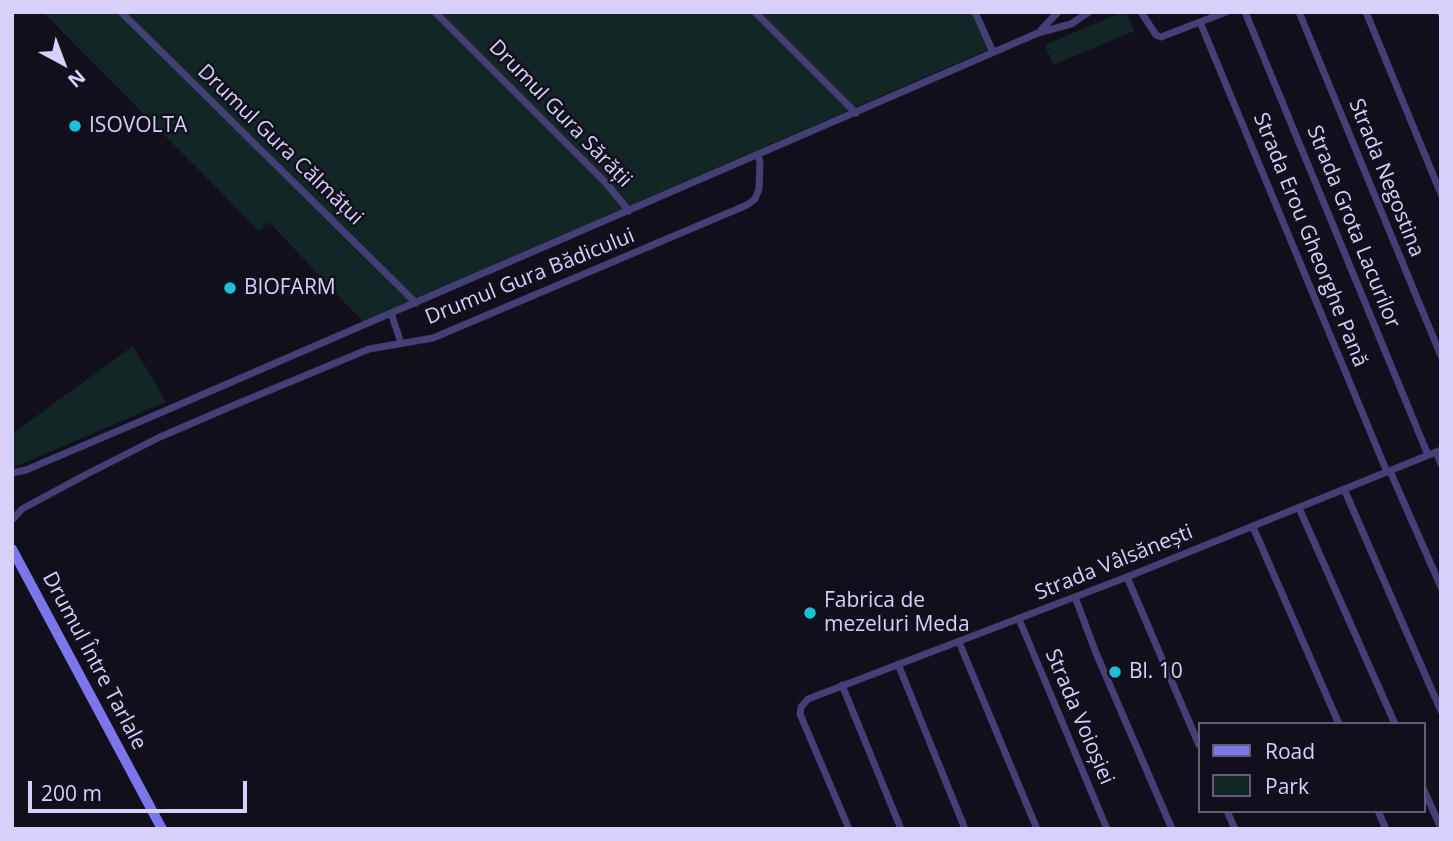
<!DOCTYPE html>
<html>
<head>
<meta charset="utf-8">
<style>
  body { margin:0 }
  #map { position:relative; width:1453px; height:841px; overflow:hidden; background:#120f1d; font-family:"Open Sans",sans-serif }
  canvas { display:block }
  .frame { position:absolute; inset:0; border:14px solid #d7d1f9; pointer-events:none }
  .legend { position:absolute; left:1198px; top:722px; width:228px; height:91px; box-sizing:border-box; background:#120f1d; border:2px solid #615d75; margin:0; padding:9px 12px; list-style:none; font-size:21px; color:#d7d1f9 }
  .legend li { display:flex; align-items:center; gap:14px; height:35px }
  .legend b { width:35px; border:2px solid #615d75 }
  .north { position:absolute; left:28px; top:28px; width:70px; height:70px; -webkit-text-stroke:5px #120f1d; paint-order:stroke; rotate:139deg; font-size:19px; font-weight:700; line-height:28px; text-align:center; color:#d7d1f9 }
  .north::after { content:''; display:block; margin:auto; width:24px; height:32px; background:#d7d1f9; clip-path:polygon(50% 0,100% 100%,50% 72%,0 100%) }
  .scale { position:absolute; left:28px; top:781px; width:219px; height:32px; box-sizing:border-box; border:4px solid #d7d1f9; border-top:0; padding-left:9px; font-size:21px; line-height:24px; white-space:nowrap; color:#d7d1f9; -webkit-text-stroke:5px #120f1d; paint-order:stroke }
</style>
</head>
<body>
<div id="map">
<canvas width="1453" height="841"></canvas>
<div class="frame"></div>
<ul class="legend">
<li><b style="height:9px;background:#7c75ec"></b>Road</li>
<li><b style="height:19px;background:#132626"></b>Park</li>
</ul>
<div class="north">N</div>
<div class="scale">200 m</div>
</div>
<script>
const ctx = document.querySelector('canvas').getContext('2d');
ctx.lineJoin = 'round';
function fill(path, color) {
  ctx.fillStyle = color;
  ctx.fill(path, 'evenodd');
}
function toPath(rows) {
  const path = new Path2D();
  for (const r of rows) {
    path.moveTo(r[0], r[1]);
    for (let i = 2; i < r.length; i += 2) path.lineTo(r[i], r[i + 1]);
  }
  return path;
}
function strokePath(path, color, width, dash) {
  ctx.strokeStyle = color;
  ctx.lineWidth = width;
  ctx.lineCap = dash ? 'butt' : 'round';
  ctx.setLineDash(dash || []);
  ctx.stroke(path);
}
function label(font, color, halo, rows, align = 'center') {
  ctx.font = font + ' "Open Sans",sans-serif';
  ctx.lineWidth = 5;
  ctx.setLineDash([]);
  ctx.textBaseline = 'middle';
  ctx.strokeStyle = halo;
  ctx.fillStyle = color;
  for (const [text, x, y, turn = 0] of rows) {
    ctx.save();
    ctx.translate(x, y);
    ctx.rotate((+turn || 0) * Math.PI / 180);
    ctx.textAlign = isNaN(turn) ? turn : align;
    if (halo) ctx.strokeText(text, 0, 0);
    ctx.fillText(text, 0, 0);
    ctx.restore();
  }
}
fill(toPath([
  [43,12,972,12,989,49,363,322,269,222,259,231],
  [1122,12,1126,12,1134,31,1053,65,1045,45],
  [133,346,166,402,12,468,12,434]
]), '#132626');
strokePath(toPath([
  [121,12,416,303],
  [435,12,606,183,629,211],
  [755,12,856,113],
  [975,12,993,52],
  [1141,12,1156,35,1161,37,1226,12],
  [1245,12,1428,455],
  [1299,12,1441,356],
  [1366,12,1441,194],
  [1440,12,1441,14],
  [1200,22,1387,472],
  [1041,30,1058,12],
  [391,313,401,343],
  [1436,452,1441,464],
  [1390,471,1441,587],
  [12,473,26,470,160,413,1038,33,1071,24,1089,12],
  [1344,489,1441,711],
  [1299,508,1395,724],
  [12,520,22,509,87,474,160,437,232,406,369,349,433,338,747,205,755,199,759,189,760,162,758,156],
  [1253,527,1339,724],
  [1127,577,1199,745],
  [1075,597,1096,653,1172,829],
  [1019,619,1107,829],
  [959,642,1037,829],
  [898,664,965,829],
  [842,685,901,829],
  [1423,788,1441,828],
  [1227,811,1235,829],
  [1378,811,1386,829],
  [849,829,800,714,801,707,808,699,1127,577,1441,450]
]), '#444076', 7);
strokePath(toPath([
  [12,549,162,829]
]), '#7c75ec', 10);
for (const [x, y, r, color] of [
  [75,126,7,"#1ec0d8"],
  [230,288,7,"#1ec0d8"],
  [810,613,7,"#1ec0d8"],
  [1115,672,7,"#1ec0d8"]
]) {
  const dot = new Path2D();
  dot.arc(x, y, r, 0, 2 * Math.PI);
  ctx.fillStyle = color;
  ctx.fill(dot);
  strokePath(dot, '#120f1d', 2.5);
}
label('21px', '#d7d1f9', '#120f1d', [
  ["Drumul Gura Sărății",560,114,46],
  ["Drumul Gura Călmățui",280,145,44],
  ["Strada Negostina",1386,178,68],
  ["Strada Grota Lacurilor",1353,227,68],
  ["Strada Erou Gheorghe Pană",1310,240,68],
  ["Drumul Gura Bădicului",530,277,-22],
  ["Strada Vâlsănești",1114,563,-22],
  ["Drumul Între Tarlale",94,661,62],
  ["Strada Voioșiei",1079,717,67]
]);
label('21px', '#d7d1f9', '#120f1d', [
  ["ISOVOLTA",89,126],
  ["BIOFARM",244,288],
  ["Fabrica de",824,601],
  ["mezeluri Meda",824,625],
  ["Bl. 10",1129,672]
], 'left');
</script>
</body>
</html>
